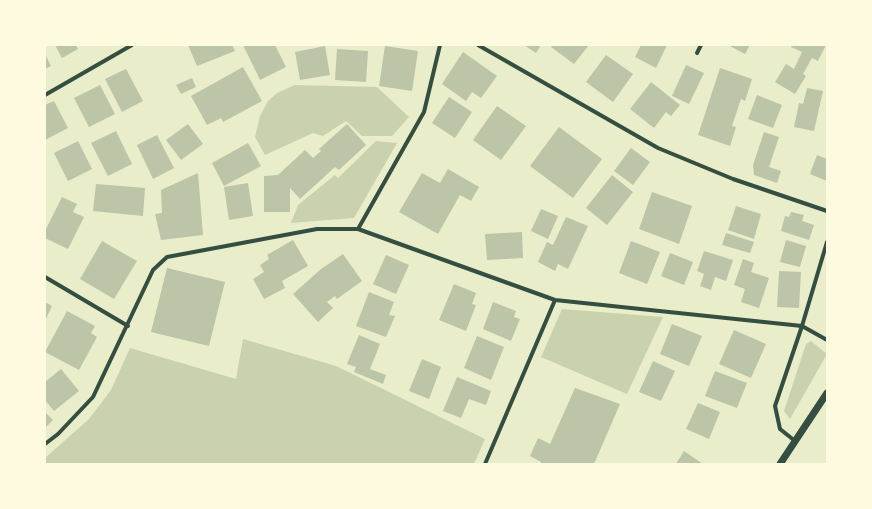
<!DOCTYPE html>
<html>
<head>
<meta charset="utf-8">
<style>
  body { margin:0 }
  #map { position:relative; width:872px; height:509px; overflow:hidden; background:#e9edc9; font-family:"Source Sans 3",sans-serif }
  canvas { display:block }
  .frame { position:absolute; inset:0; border:46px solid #fefae0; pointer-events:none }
</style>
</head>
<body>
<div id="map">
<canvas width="872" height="509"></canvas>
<div class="frame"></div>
</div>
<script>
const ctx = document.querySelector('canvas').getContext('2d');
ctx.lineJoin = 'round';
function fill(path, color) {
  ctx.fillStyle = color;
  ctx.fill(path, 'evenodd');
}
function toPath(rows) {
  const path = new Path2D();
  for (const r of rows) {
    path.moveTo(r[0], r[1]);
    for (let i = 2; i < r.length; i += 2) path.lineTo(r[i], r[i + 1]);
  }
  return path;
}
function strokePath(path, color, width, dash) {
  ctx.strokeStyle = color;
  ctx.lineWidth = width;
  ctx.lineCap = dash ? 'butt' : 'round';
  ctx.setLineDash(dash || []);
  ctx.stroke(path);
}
fill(toPath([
  [295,85,377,87,409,117,392,136,362,136,346,121,323,136,313,133,265,155,255,137,260,116,268,101,277,93],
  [376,141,397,143,354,218,291,223,298,205,335,175,338,178],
  [562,309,663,317,627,394,541,357],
  [243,339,336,366,485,439,474,464,45,464,45,458,89,419,111,390,130,348,236,379],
  [811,341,827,354,790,419,784,411,806,344]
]), '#cad2ad');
fill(toPath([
  [55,45,76,45,78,49,62,58],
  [188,45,232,45,235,51,197,66],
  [243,45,275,45,286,67,260,80],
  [524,45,541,45,536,53],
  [553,45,589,45,574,64,551,47],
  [641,45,667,45,656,68,635,57],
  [728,45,750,45,745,54],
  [792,45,826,45,818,61,812,58,803,74,806,76,795,94,775,82,786,64,794,69,802,52,791,47],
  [325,46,330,75,300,80,295,52],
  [385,46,418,51,412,91,379,86],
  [337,49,368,51,366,82,335,80],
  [463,52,497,76,481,98,472,92,466,101,442,84],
  [45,54,51,66,45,69],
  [606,55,633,74,613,102,586,82],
  [686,65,704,73,689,104,672,96],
  [243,67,262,101,223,122,221,118,207,125,191,96],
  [720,68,752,79,745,101,741,99,732,126,736,127,730,146,698,135],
  [126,69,143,101,122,112,105,79],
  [192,78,196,87,181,94,176,85],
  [651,82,680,105,671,116,666,112,654,128,630,109],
  [100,85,115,114,89,127,74,98],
  [807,88,823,91,814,131,794,127,799,103,803,104],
  [757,95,782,105,773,128,748,119],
  [449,97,472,112,455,138,432,123],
  [54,101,68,128,45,140,45,105],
  [497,106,526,126,501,160,473,140],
  [188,124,203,144,181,160,166,140],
  [347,124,366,145,339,170,335,167,300,199,290,188,290,212,264,212,264,176,278,175,305,150,313,158,321,151,319,149],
  [559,127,602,159,573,198,530,166],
  [116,131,132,164,108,176,91,143],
  [764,132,779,137,769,167,781,171,777,183,754,175,753,165],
  [157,135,174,168,153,179,137,145],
  [78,141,92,169,68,181,54,153],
  [248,143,261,166,224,186,212,163],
  [631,148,650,162,633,185,614,171],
  [817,155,827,159,827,181,810,174],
  [448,169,479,187,471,201,460,195,438,234,399,212,422,173,440,183],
  [198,173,203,235,161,240,155,214,162,213,161,190],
  [612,175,633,192,607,225,586,208],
  [248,183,253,216,229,220,224,187],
  [96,184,145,188,143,216,93,211],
  [652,192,692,206,679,244,639,229],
  [62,197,77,204,73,212,84,217,68,249,45,238,45,231],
  [736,206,761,214,754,239,728,230],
  [541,209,558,216,548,239,531,231],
  [791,212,804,215,802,221,814,225,809,240,781,231,785,216,789,217],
  [566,217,588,226,568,269,558,264,555,271,538,262,547,242,553,245],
  [522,232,523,258,487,260,485,234],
  [726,233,754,242,750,253,722,245],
  [293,240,308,266,282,281,285,288,264,299,253,279,264,272,260,265,269,259,267,255],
  [786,240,806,246,800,267,780,262],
  [102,241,137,261,114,299,80,279],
  [631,241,660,252,647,284,619,273],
  [704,251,733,260,726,281,715,277,711,290,700,286,704,274,697,271],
  [670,253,693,262,684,285,661,276],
  [343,254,362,281,337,299,335,296,327,302,333,308,318,322,293,294,321,269],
  [386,255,409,265,396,294,373,284],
  [743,259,754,263,751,272,769,278,759,308,741,302,745,289,734,285],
  [167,268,225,282,209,346,151,332],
  [779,271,801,272,799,308,777,307],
  [454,284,476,293,472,304,476,305,466,331,439,320],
  [369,292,394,302,389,315,395,316,386,337,356,326],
  [45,302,52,306,45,321],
  [493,302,516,311,514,317,520,319,511,341,483,329],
  [67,311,95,326,91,333,97,337,79,370,45,352],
  [672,324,702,336,689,366,660,354],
  [734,330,766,344,751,378,719,364],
  [359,335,380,344,370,369,386,375,383,384,354,372,356,367,347,364],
  [477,336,504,347,491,380,464,368],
  [422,359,441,367,429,399,409,391],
  [653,361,675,371,661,401,639,392],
  [61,369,79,391,54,411,45,400,45,382],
  [715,371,747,383,737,408,705,396],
  [457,377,491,391,486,405,469,399,461,418,443,411],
  [575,388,620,404,594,464,540,464,541,462,530,456,538,438,550,444],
  [698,403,720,412,709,439,686,429],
  [45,412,53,420,45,428],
  [684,451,703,464,676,464]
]), '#bcc5a7');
strokePath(toPath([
  [478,45,658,148,733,179,827,211],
  [697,53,701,45],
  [45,95,132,45],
  [358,229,424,112,440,45],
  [45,277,128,326],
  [795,441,780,429,775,406,802,326,827,242],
  [45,444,58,434,93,397,153,270,167,257,317,229,358,229,555,300,802,326,827,340],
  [485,464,555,300]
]), '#344e41', 4);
strokePath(toPath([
  [780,464,827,393]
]), '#344e41', 7);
</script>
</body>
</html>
